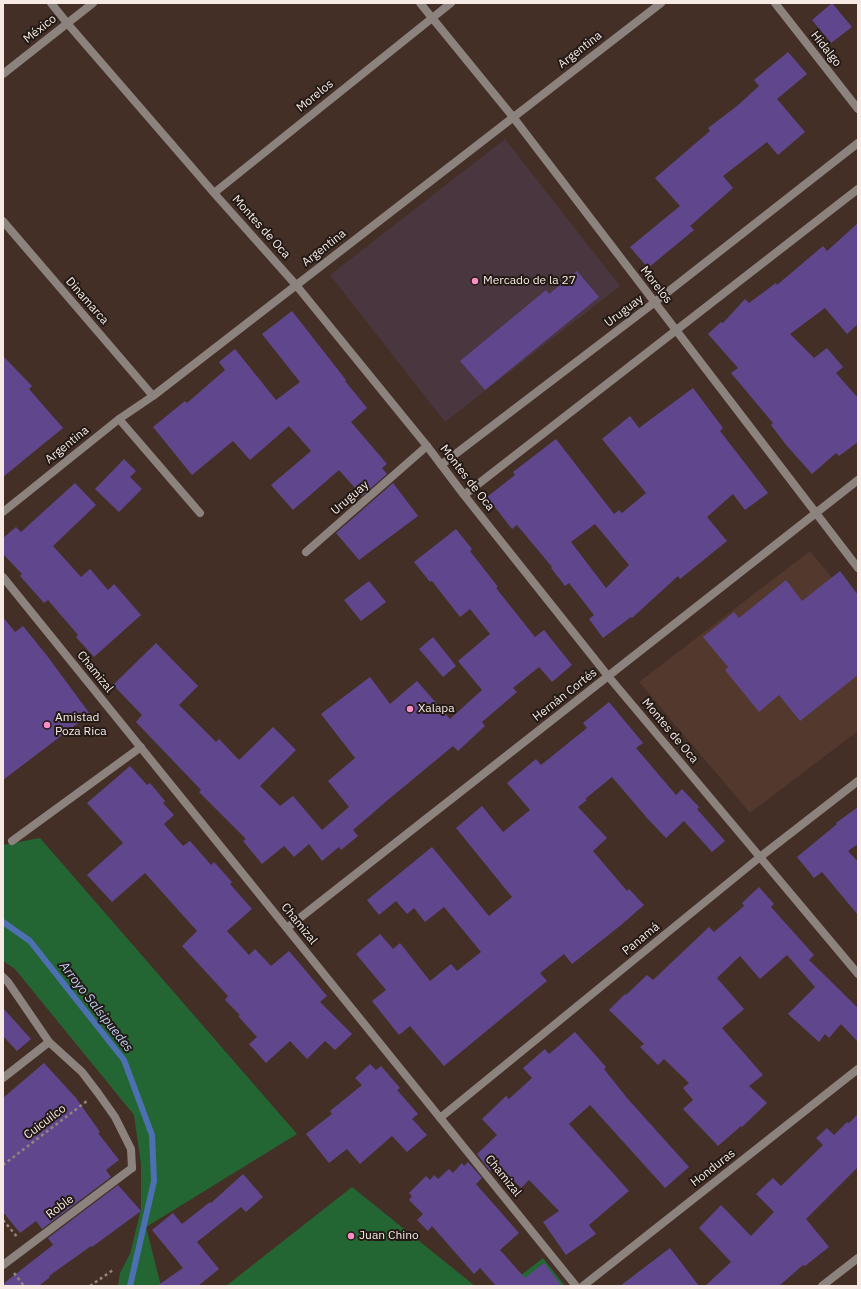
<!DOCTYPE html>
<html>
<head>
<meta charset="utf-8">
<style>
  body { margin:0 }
  #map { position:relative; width:861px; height:1289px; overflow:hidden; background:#442f27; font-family:"IBM Plex Sans",sans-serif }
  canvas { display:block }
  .frame { position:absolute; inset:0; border:4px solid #f7e9e4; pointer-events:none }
</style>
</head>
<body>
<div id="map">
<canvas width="861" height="1289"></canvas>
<div class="frame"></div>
</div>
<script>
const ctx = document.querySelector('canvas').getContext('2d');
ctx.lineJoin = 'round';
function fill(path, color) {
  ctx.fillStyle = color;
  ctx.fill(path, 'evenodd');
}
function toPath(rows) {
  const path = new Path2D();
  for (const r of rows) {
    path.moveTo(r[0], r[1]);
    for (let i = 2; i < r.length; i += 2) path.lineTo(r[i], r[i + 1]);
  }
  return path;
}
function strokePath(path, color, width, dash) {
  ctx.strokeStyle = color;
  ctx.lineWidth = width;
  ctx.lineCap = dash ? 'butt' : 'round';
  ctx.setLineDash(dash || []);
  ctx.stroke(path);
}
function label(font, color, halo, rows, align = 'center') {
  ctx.font = font + ' "IBM Plex Sans",sans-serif';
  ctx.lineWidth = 4;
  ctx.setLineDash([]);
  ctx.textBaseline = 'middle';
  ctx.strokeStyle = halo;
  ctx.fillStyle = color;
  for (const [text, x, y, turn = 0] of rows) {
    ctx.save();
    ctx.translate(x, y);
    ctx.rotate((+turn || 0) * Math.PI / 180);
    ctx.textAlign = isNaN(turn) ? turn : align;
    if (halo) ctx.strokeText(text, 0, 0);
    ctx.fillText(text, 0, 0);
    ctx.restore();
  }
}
fill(toPath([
  [505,139,620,286,445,422,330,275]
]), '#4a363e');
fill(toPath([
  [810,551,858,609,858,731,750,813,639,682]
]), '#52382d');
fill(toPath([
  [40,838,297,1134,146,1227,161,1286,118,1286,120,1273,130,1254,141,1209,141,1164,134,1115,15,969,3,961,3,845],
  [352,1187,475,1286,226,1286],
  [543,1258,565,1286,507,1286]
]), '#246633');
strokePath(toPath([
  [3,922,30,941,124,1060,152,1135,154,1181,130,1286]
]), '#4c70b2', 6);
fill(toPath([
  [832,3,852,27,831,43,812,20],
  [788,52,807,74,777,99,805,132,778,155,767,142,723,176,733,188,690,226,694,230,648,268,630,247,680,206,655,178,710,131,708,128,737,106,759,86,754,80],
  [858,223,858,324,847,334,825,308,790,334,814,358,827,348,843,367,836,373,858,398,858,442,839,456,836,453,812,474,787,446,771,425,773,423,731,373,738,368,708,334,721,322,723,323,745,299,749,303,776,283,777,285,823,246,827,251],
  [577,271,599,297,485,390,460,361,546,290,549,294],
  [292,311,346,380,345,381,367,408,351,422,387,464,382,468,387,474,362,496,339,470,293,510,271,485,311,451,289,426,250,460,233,441,192,475,153,427,185,401,187,403,225,370,219,362,235,349,276,400,300,382,262,334],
  [3,356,32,386,29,389,63,428,3,477],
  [693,388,723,428,720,431,768,493,745,510,733,494,707,517,727,541,680,579,678,576,632,618,631,617,603,638,589,619,594,615,569,583,565,586,551,568,552,567,517,525,512,529,487,497,515,475,513,472,556,439,614,514,619,510,622,513,646,493,602,439,630,416,639,428],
  [595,524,629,565,606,588,571,542],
  [124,459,136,471,130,477,142,489,119,512,95,489],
  [75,483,96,505,53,546,81,577,90,569,108,590,114,584,141,615,94,657,76,637,78,635,48,600,44,603,20,576,22,574,3,554,3,538,16,527,21,532],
  [393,483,418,516,359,560,336,533],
  [456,529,472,549,470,551,498,587,496,588,535,637,544,630,572,665,552,682,539,667,513,688,517,692,482,722,485,726,458,751,453,746,389,799,353,830,358,836,341,850,339,847,322,861,309,844,294,857,284,846,262,864,243,841,246,839,199,792,201,790,136,722,142,715,113,685,156,643,198,686,179,705,216,742,219,739,239,760,273,727,296,750,260,786,280,806,293,796,322,830,349,807,328,781,355,758,321,714,370,677,390,704,417,681,450,719,482,690,458,661,490,634,470,609,460,617,432,581,430,582,414,562],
  [840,571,858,595,858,675,800,721,779,695,759,712,725,670,728,667,703,637,734,612,739,618,786,580,802,601],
  [369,581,386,602,361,621,344,600],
  [3,617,15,632,23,626,48,657,90,714,3,780],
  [433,637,456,666,443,677,419,649],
  [609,702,643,743,636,748,676,795,682,789,699,807,697,809,725,841,712,852,684,821,666,838,647,818,612,777,585,799,587,800,578,807,607,838,593,851,627,891,629,889,644,905,621,925,572,964,564,954,540,973,547,981,444,1066,410,1026,399,1035,372,1001,386,990,356,954,380,934,393,949,400,943,430,981,451,964,457,971,481,952,444,907,425,922,414,908,407,914,396,901,379,915,367,900,432,847,489,916,512,897,456,828,482,806,503,832,530,810,507,783,536,759,541,765,587,728,583,723],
  [130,766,147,785,150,783,165,801,163,803,174,815,164,824,183,846,190,841,211,865,214,862,232,882,230,884,252,909,227,931,249,955,255,949,271,966,289,951,327,996,320,1002,352,1034,335,1050,325,1041,307,1059,290,1041,266,1063,249,1044,257,1037,238,1016,240,1015,225,1000,228,996,182,946,197,931,145,873,112,902,87,875,123,843,87,803],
  [858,807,858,844,848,851,858,862,858,915,822,872,814,878,797,857,837,824,836,823],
  [759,887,774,904,771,907,814,955,809,960,858,1008,858,1042,841,1024,829,1038,825,1034,819,1042,788,1014,815,987,787,955,760,979,740,956,717,978,744,1009,722,1028,763,1075,749,1086,767,1103,742,1127,741,1126,718,1146,683,1109,693,1100,683,1088,689,1083,664,1059,658,1065,640,1047,644,1044,609,1010,625,994,626,995,647,975,653,980,709,927,714,932,744,906,742,903],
  [3,1008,31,1039,17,1051,3,1036],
  [575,1032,606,1067,604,1069,627,1098,689,1167,665,1188,590,1105,569,1124,629,1191,589,1225,596,1234,566,1255,543,1222,559,1211,529,1180,521,1188,497,1163,490,1171,477,1154,497,1135,482,1119,506,1096,509,1099,532,1078,523,1068,545,1049,549,1054],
  [44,1063,76,1098,100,1132,98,1133,119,1160,106,1170,111,1177,42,1229,36,1221,20,1233,3,1212,3,1098],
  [370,1064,376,1070,381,1066,400,1088,397,1090,418,1114,412,1119,427,1135,407,1152,392,1136,360,1164,347,1149,329,1163,306,1134,332,1114,330,1111,362,1085,355,1078],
  [858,1114,858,1167,806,1219,829,1247,805,1266,803,1265,779,1286,705,1286,731,1262,699,1228,721,1205,751,1236,774,1212,756,1194,773,1178,781,1186,823,1145,816,1138,827,1128,834,1135,847,1122,849,1123],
  [468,1162,482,1178,476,1184,519,1233,500,1250,525,1278,544,1263,562,1286,496,1286,480,1268,474,1274,432,1226,428,1231,417,1220,423,1214,409,1200,412,1196,409,1193,426,1176,430,1180,434,1175,438,1179,449,1169,453,1173,462,1163,464,1166],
  [243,1174,263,1197,246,1212,241,1207,197,1242,219,1269,198,1286,157,1286,183,1268,152,1230,173,1213,182,1224,210,1202,211,1203],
  [118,1185,141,1211,92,1247,91,1246,49,1276,50,1277,39,1286,3,1286,3,1284,53,1245,48,1238],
  [670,1248,699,1286,620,1286]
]), '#60478d');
strokePath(toPath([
  [3,1165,87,1101],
  [3,1220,18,1238],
  [14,1273,24,1286],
  [90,1286,113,1270]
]), '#94827c', 2.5, [3, 3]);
strokePath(toPath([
  [306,552,427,446],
  [3,977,8,982,49,1042,82,1072,98,1093,115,1117,131,1149,132,1168]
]), '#8d837e', 8);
strokePath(toPath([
  [51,3,67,23,214,193,296,285,427,446,464,495,608,676,858,974],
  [420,3,513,117,858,568],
  [775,3,858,109],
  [3,74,93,3],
  [214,193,451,3],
  [3,221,153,396],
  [119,419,200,513],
  [441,465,655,302,858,143],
  [464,495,858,189],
  [3,512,119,419,153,396,661,3],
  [3,577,576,1286],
  [12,841,141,747],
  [287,928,858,480],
  [3,1078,49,1042],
  [440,1118,760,857,858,781],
  [3,1265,132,1168],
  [583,1286,858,1069],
  [822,1286,858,1258]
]), '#8d837e', 8);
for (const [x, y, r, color] of [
  [475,281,4,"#fa8fc7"],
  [410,709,4,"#fa8fc7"],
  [47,725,4,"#fa8fc7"],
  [351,1236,4,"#fa8fc7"]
]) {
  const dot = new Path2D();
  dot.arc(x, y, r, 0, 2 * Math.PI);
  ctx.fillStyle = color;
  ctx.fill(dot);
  strokePath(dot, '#231a16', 1.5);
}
label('12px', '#f7e9e4', '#231a16', [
  ["México",40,29,-38],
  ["Hidalgo",826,49,52],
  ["Argentina",580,50,-38],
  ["Morelos",315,96,-39],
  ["Montes de Oca",261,227,48],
  ["Argentina",324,248,-38],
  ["Morelos",656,285,52],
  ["Dinamarca",87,301,49],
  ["Uruguay",624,311,-37],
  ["Argentina",67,445,-39],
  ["Montes de Oca",467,478,52],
  ["Uruguay",350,498,-41],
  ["Chamizal",95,672,51],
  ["Hernán Cortés",565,695,-38],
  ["Montes de Oca",670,731,50],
  ["Chamizal",299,924,51],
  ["Panamá",641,939,-39],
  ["Cuicuilco",45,1122,-37],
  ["Honduras",713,1168,-38],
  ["Chamizal",503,1176,51],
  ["Roble",60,1207,-37]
]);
label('12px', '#f7e9e4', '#231a16', [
  ["Mercado de la 27",483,281],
  ["Xalapa",418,709],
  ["Amistad",55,718],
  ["Poza Rica",55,732],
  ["Juan Chino",359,1236]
], 'left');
label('italic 13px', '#b9cff3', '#231a16', [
  ["Arroyo Salsipuedes",96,1007,52]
]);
</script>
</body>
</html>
